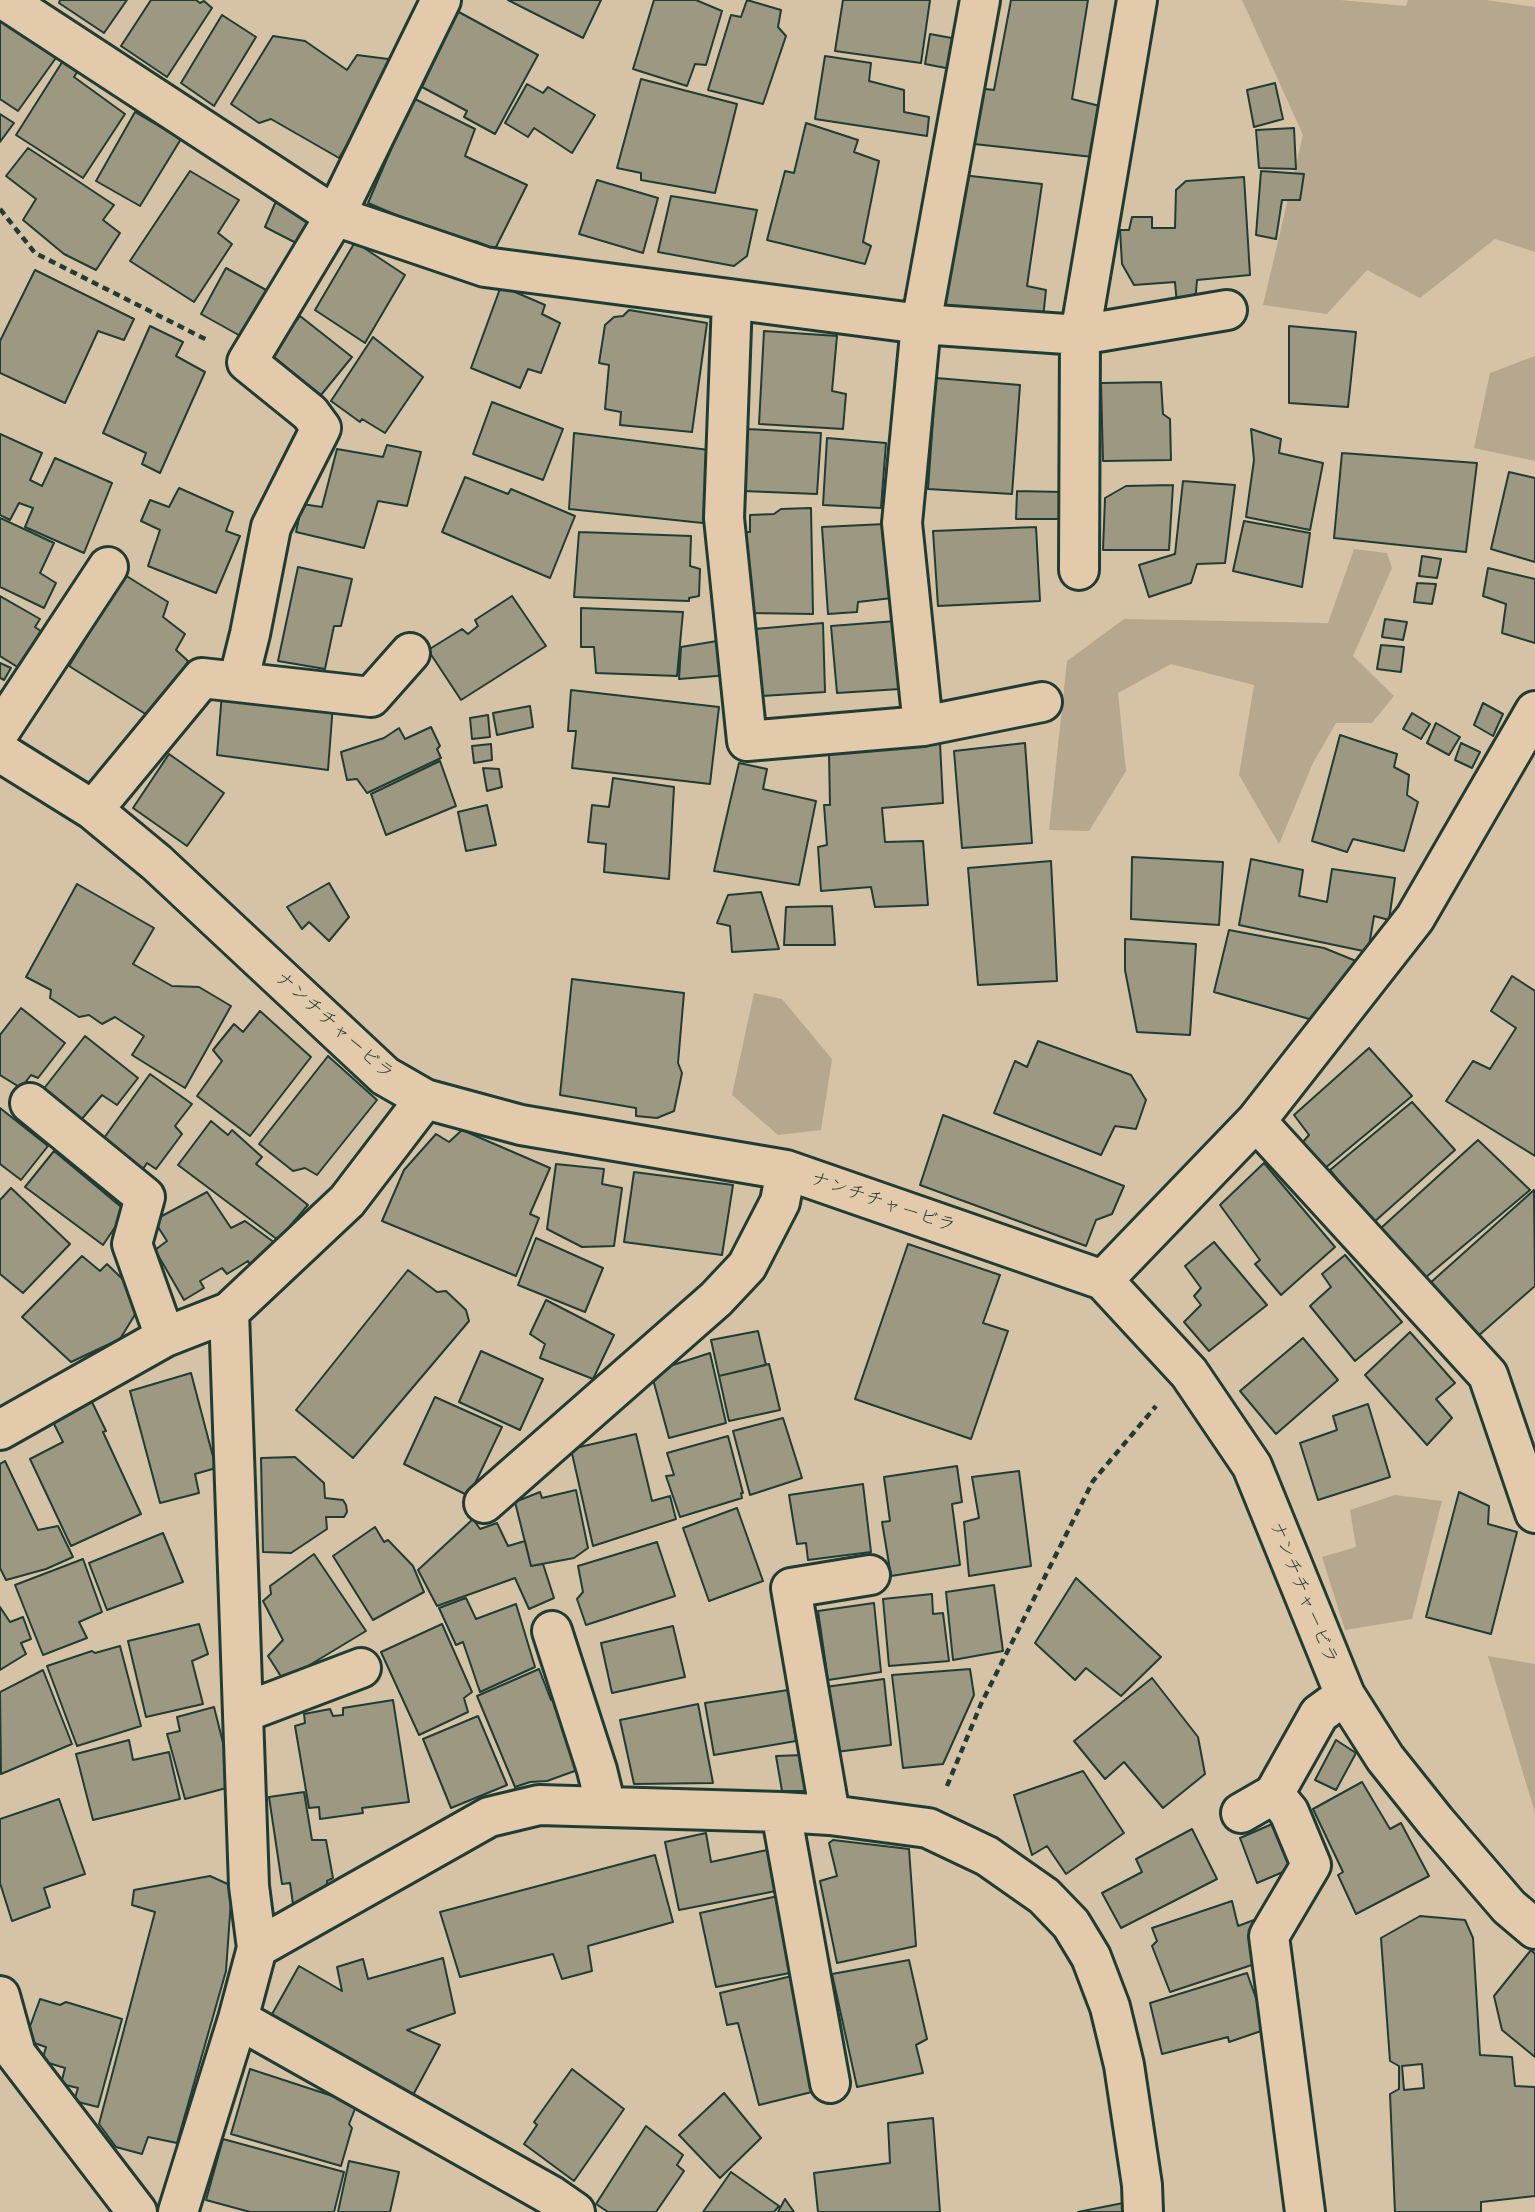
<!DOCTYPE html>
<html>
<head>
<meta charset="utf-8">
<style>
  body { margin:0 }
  canvas { display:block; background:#d6c2a4 }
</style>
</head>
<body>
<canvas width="1535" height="2212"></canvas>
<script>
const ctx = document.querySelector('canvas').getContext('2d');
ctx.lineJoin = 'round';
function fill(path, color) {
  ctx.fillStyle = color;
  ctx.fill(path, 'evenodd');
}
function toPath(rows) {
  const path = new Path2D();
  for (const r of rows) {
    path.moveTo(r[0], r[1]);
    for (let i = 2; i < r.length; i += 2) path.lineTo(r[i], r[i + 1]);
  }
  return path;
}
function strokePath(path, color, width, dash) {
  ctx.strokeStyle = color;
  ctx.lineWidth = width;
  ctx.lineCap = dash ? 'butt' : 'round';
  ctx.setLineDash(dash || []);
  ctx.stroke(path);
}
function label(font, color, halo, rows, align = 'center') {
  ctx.font = font + ' "Balsamiq Sans","Klee One",sans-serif';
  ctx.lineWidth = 7;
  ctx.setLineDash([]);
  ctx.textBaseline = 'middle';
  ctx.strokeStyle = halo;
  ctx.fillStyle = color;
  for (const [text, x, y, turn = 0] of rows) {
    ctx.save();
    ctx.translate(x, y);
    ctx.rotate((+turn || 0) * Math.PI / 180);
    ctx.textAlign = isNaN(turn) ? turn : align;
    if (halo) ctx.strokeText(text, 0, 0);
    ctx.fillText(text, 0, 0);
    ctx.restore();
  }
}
fill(toPath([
  [1242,0,1340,0,1406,6,1408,0,1486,0,1535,7,1535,252,1495,239,1420,298,1367,270,1327,314,1263,305,1303,135],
  [1535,356,1535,461,1474,448,1490,373],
  [1354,549,1387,553,1392,568,1353,656,1394,696,1372,723,1336,723,1313,763,1279,844,1239,775,1254,685,1171,664,1118,693,1126,771,1089,831,1049,830,1067,661,1124,619,1328,623],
  [754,993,782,999,832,1059,821,1130,778,1135,732,1095],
  [1395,1495,1442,1501,1412,1619,1345,1630,1322,1557,1356,1547,1350,1510],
  [1488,1656,1535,1664,1535,1813]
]), '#b5a88f');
const building = toPath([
  [60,0,127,0,104,33,59,3,60,0],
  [151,0,196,0,200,3,204,1,212,8,167,77,121,46,151,0],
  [508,0,601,0,583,38,508,0],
  [654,0,696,0,722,11,706,65,695,64,687,86,633,69,654,0],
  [747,0,781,10,778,27,786,36,763,104,708,90,731,15,741,17,747,0],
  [843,0,930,0,921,63,835,51,843,0],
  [1011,0,1088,0,1072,99,1100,106,1093,157,965,143,977,88,994,90,1011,0],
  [457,11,538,55,495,134,464,117,467,111,422,87,457,11],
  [222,15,256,37,214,106,181,83,222,15],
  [0,16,58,55,18,111,0,99,0,16],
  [930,34,957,39,951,69,925,64,930,34],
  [273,36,305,41,347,70,357,55,388,59,395,66,339,158,271,119,259,123,231,104,273,36],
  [66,56,81,66,74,77,125,114,83,178,16,135,66,56],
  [825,56,871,63,869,81,904,90,904,112,929,117,927,136,815,119,825,56],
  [641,79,737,104,715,193,641,180,641,173,617,168,641,79],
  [1275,83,1283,119,1254,127,1247,90,1275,83],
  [527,84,543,93,548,87,595,115,572,153,534,128,528,137,505,123,527,84],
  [413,98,475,129,465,156,527,185,495,249,475,241,472,247,368,203,413,98],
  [135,112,181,139,140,206,96,181,135,112],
  [0,114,14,123,0,142,0,114],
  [806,123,858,140,854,152,879,161,863,242,871,246,865,264,767,240,785,171,794,173,806,123],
  [1294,128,1296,169,1259,168,1256,130,1294,128],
  [28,148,114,205,103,220,120,233,96,270,64,254,23,220,36,199,6,176,28,148],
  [190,171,239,200,218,233,232,244,194,302,130,261,190,171],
  [1261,171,1304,174,1300,200,1282,200,1276,239,1256,235,1261,171],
  [962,175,1042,184,1027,286,1046,290,1043,318,942,309,962,175],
  [1244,177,1250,275,1197,280,1195,303,1177,305,1175,282,1134,285,1122,264,1120,230,1129,230,1132,217,1152,217,1152,228,1175,228,1176,190,1186,181,1244,177],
  [597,180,658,198,643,253,579,234,597,180],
  [279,194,315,213,302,246,265,227,279,194],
  [671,196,757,210,747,256,734,266,658,252,671,196],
  [355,242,405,275,365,343,315,310,355,242],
  [226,268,268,291,244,338,201,314,226,268],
  [35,270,134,319,124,340,98,331,65,403,0,373,0,341,35,270],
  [501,286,545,305,542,314,560,323,541,373,528,369,520,388,471,368,501,286],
  [629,310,707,323,692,432,620,425,621,412,605,409,609,365,599,363,605,325,614,317,623,316,629,310],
  [300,316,352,357,321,395,271,355,300,316],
  [150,326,183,342,176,356,205,372,160,473,142,464,146,453,103,433,150,326],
  [1289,326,1356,332,1348,407,1289,403,1289,326],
  [764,331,837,336,832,391,846,394,843,429,759,424,764,331],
  [373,337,423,377,385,433,362,419,360,422,331,401,373,337],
  [936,378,1020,385,1012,494,928,489,936,378],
  [1161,382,1163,414,1170,419,1171,460,1103,461,1101,383,1161,382],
  [492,402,563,429,543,480,473,454,492,402],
  [748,429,821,433,817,494,743,491,748,429],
  [1251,429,1281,439,1279,453,1323,463,1310,530,1246,517,1254,460,1251,429],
  [574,433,709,450,703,523,569,509,574,433],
  [0,434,42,453,30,480,42,486,55,458,112,483,84,553,25,527,33,508,19,503,10,520,0,515,0,434],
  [827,438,886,443,881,508,823,505,827,438],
  [387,445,421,452,407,506,378,501,364,548,296,532,302,504,322,507,337,449,383,457,387,445],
  [1342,453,1477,463,1466,552,1334,538,1342,453],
  [1509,472,1535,478,1535,562,1491,549,1509,472],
  [465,477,508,494,511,489,575,516,550,578,442,532,465,477],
  [1183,481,1235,485,1225,563,1197,564,1191,583,1149,597,1139,565,1175,554,1183,481],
  [1173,485,1169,550,1103,550,1105,498,1126,486,1173,485],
  [179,488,233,512,226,531,240,536,216,593,148,566,160,530,141,521,150,500,169,507,179,488],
  [1017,491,1062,492,1060,519,1016,519,1017,491],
  [811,508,813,614,749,613,749,561,745,559,745,532,750,532,750,515,774,514,781,509,811,508],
  [0,518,54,543,40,573,56,583,44,608,0,587,0,518],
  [1244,521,1310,533,1302,587,1233,571,1244,521],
  [885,524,892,598,858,602,857,612,828,614,822,527,885,524],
  [1036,527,1040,601,938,606,933,531,1036,527],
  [579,532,691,536,690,566,700,569,699,596,689,598,689,601,574,597,579,532],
  [1422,556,1441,559,1437,578,1419,576,1422,556],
  [298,567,352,579,341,626,334,626,325,669,278,661,298,567],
  [1488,568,1535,579,1535,643,1502,633,1506,604,1483,596,1488,568],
  [125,575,168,602,163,617,185,634,176,650,188,661,155,720,69,666,125,575],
  [1417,583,1436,584,1432,604,1414,602,1417,583],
  [0,596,40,619,35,627,48,636,27,673,0,656,0,596],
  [512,596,546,646,461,700,428,650,462,629,468,634,478,626,475,620,512,596],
  [581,608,683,612,677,676,596,673,594,647,581,647,581,608],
  [1385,619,1407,622,1403,640,1382,637,1385,619],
  [896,621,900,689,837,693,831,626,896,621],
  [823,623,825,692,762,696,755,629,823,623],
  [729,639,729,675,679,679,681,647,729,639],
  [1381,645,1404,647,1401,672,1377,669,1381,645],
  [0,663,11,668,4,680,0,678,0,663],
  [571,690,719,707,710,784,572,768,576,731,568,731,571,690],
  [222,693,333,704,328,770,217,755,222,693],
  [1483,703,1503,714,1493,736,1474,725,1483,703],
  [530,706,533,727,497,735,493,713,530,706],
  [1412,713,1430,724,1421,739,1403,729,1412,713],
  [488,715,490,737,472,739,470,718,488,715],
  [1436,723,1460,737,1449,755,1427,743,1436,723],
  [431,727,440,746,437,749,441,758,367,793,357,779,347,780,341,752,384,738,399,728,405,739,431,727],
  [1340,735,1397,754,1394,767,1409,775,1407,795,1418,802,1404,851,1353,839,1347,852,1312,841,1340,735],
  [940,743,943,803,882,808,885,842,923,841,928,905,875,907,871,887,821,891,818,847,827,845,824,805,830,805,829,753,940,743],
  [1025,743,1032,843,962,848,954,751,1025,743],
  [1461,743,1480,752,1472,768,1455,760,1461,743],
  [491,744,492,760,474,763,472,746,491,744],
  [169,754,224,793,187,846,133,808,169,754],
  [440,761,456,806,386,835,371,794,440,761],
  [739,763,767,769,763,789,816,801,799,885,714,871,739,763],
  [483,768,499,769,502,787,487,791,483,768],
  [613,778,674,787,669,879,604,872,606,844,588,842,592,805,609,807,613,778],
  [487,805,496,845,466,851,458,812,487,805],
  [1132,857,1223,862,1219,925,1131,919,1132,857],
  [1251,859,1303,870,1299,896,1327,902,1332,869,1395,878,1389,920,1374,916,1368,952,1239,925,1251,859],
  [1051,861,1057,981,978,985,968,868,1051,861],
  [329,883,349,917,329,941,309,922,302,929,287,907,329,883],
  [77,884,154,928,133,964,172,986,199,987,231,1006,185,1088,132,1055,144,1036,115,1017,102,1024,89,1015,79,1017,50,998,51,990,26,977,77,884],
  [761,892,779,949,732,952,730,926,717,923,728,895,761,892],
  [832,906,835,945,784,945,786,907,832,906],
  [1229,930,1324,948,1356,961,1313,1020,1214,992,1229,930],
  [1125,939,1196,944,1190,1035,1137,1032,1125,970,1125,939],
  [1512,976,1535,991,1535,1156,1446,1101,1473,1061,1490,1069,1516,1028,1491,1011,1512,976],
  [572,979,684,993,678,1063,682,1073,674,1111,657,1118,636,1116,636,1108,560,1095,572,979],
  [21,1008,65,1043,38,1078,31,1075,21,1088,0,1075,0,1035,21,1008],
  [260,1011,311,1057,250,1136,197,1096,222,1061,213,1050,234,1024,243,1032,260,1011],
  [85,1036,138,1078,117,1105,102,1095,81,1120,42,1091,85,1036],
  [1038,1041,1131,1075,1146,1100,1136,1129,1115,1126,1101,1155,994,1113,1015,1061,1027,1067,1038,1041],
  [1369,1048,1412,1096,1324,1169,1302,1143,1309,1135,1294,1115,1369,1048],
  [328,1056,377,1100,317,1175,305,1168,293,1171,259,1144,328,1056],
  [150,1074,192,1104,175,1126,182,1134,156,1169,147,1163,143,1169,104,1138,150,1074],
  [1412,1102,1455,1150,1373,1223,1330,1170,1412,1102],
  [0,1108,48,1146,21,1180,0,1164,0,1108],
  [943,1115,1124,1186,1112,1214,1096,1220,1086,1246,920,1185,943,1115],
  [211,1121,228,1135,232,1130,262,1157,256,1164,308,1205,278,1240,178,1165,211,1121],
  [462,1130,550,1168,530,1214,539,1218,516,1276,382,1221,404,1170,436,1134,449,1142,462,1130],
  [1478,1140,1530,1190,1425,1278,1381,1228,1478,1140],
  [54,1151,126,1211,103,1245,25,1187,54,1151],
  [1264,1163,1335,1247,1281,1295,1255,1264,1260,1260,1220,1205,1264,1163],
  [556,1164,604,1169,602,1184,622,1188,614,1246,582,1247,547,1229,556,1164],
  [634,1172,733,1185,722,1255,624,1242,634,1172],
  [11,1188,70,1244,23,1293,0,1274,0,1200,11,1188],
  [1534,1190,1535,1286,1477,1337,1429,1284,1534,1190],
  [207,1192,231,1228,245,1221,275,1243,250,1265,248,1261,227,1274,222,1268,200,1281,204,1288,184,1300,155,1250,167,1241,158,1227,160,1217,207,1192],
  [536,1238,603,1268,585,1312,518,1285,536,1238],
  [1214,1242,1267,1305,1209,1351,1184,1322,1201,1305,1194,1296,1201,1288,1185,1266,1214,1242],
  [908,1244,1000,1275,983,1323,1008,1331,971,1439,855,1399,908,1244],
  [1345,1255,1402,1322,1355,1361,1310,1306,1331,1287,1322,1274,1345,1255],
  [82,1256,100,1271,107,1264,144,1300,120,1339,71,1362,22,1317,82,1256],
  [408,1270,437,1292,446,1291,466,1310,469,1321,353,1458,296,1410,408,1270],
  [546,1300,614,1335,593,1379,540,1358,545,1344,530,1334,546,1300],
  [758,1331,766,1365,719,1376,711,1340,758,1331],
  [1410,1332,1455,1383,1436,1399,1452,1418,1427,1445,1365,1375,1410,1332],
  [1303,1338,1338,1380,1276,1434,1240,1391,1303,1338],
  [481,1351,543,1379,520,1430,459,1402,481,1351],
  [710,1353,726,1423,669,1438,651,1372,710,1353],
  [769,1364,780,1410,729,1421,719,1376,769,1364],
  [191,1373,216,1468,195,1474,199,1493,160,1503,130,1391,191,1373],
  [435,1397,502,1427,469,1496,404,1464,435,1397],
  [91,1400,106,1431,103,1432,141,1514,71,1546,30,1459,63,1442,52,1420,91,1400],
  [1368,1404,1390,1477,1318,1500,1300,1443,1337,1430,1333,1416,1368,1404],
  [783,1418,802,1478,750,1495,733,1431,783,1418],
  [636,1434,652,1501,670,1496,676,1519,593,1546,571,1449,636,1434],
  [728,1436,743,1493,741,1493,742,1498,680,1517,666,1476,674,1475,667,1453,728,1436],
  [295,1457,324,1483,325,1498,343,1500,346,1505,347,1512,344,1517,326,1517,327,1529,291,1553,263,1552,261,1458,295,1457],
  [5,1461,38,1530,58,1526,73,1557,46,1569,6,1580,0,1568,0,1464,5,1461],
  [957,1466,962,1502,952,1504,960,1565,891,1576,882,1522,890,1521,884,1477,957,1466],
  [1019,1471,1031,1566,969,1576,964,1522,979,1518,972,1477,1019,1471],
  [863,1484,871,1552,808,1560,806,1543,797,1544,789,1495,863,1484],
  [576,1490,588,1548,574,1558,531,1566,515,1502,540,1492,542,1498,576,1490],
  [1459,1492,1489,1506,1488,1524,1517,1532,1491,1634,1426,1617,1459,1492],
  [737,1508,763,1581,709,1601,683,1528,737,1508],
  [473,1519,480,1529,497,1523,508,1546,525,1541,531,1566,543,1564,554,1598,529,1609,515,1578,437,1606,418,1570,473,1519],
  [375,1527,384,1542,388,1540,413,1566,424,1592,373,1620,333,1556,375,1527],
  [163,1533,183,1582,107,1610,89,1563,163,1533],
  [657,1542,675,1596,586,1625,577,1599,583,1592,578,1566,657,1542],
  [314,1554,366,1631,298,1672,282,1678,268,1656,283,1640,263,1601,271,1594,270,1586,314,1554],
  [83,1559,102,1612,79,1622,87,1638,43,1655,15,1585,83,1559],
  [1076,1578,1161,1657,1121,1696,1086,1668,1075,1680,1035,1643,1076,1578],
  [994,1585,1003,1651,953,1660,946,1592,994,1585],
  [932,1594,933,1614,943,1613,949,1661,889,1666,883,1599,932,1594],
  [466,1598,476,1619,516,1604,535,1667,480,1692,463,1642,456,1645,439,1608,466,1598],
  [874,1603,881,1672,828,1680,818,1611,874,1603],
  [0,1607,10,1622,23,1617,31,1639,21,1643,26,1654,0,1670,0,1607],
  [199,1624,208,1654,192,1661,203,1704,146,1717,128,1641,199,1624],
  [442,1624,472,1692,464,1698,468,1712,419,1735,381,1652,442,1624],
  [673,1626,685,1677,612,1693,601,1643,673,1626],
  [120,1646,141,1726,77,1746,47,1666,92,1651,95,1653,120,1646],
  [539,1669,551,1700,558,1698,583,1768,547,1781,530,1782,515,1787,477,1696,539,1669],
  [970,1669,974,1695,943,1764,903,1768,892,1675,970,1669],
  [43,1670,72,1744,1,1774,0,1692,43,1670],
  [1152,1678,1198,1737,1205,1774,1163,1808,1124,1762,1105,1779,1074,1741,1152,1678],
  [884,1679,891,1745,836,1752,825,1687,884,1679],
  [788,1690,796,1741,714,1755,705,1703,788,1690],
  [393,1700,409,1802,362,1808,363,1813,320,1819,319,1807,309,1808,295,1726,305,1723,304,1714,330,1709,333,1716,343,1715,343,1708,393,1700],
  [698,1704,713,1783,634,1784,620,1720,698,1704],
  [214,1707,234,1786,185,1799,167,1734,180,1731,177,1717,214,1707],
  [478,1716,507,1785,451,1808,423,1739,478,1716],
  [129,1740,133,1760,169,1752,180,1799,93,1820,76,1754,129,1740],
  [1336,1740,1356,1753,1336,1790,1315,1780,1336,1740],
  [803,1755,805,1791,782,1791,776,1756,803,1755],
  [1083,1771,1124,1833,1066,1874,1047,1846,1032,1855,1014,1795,1083,1771],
  [1362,1782,1390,1829,1401,1823,1429,1876,1356,1914,1338,1875,1343,1872,1313,1809,1362,1782],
  [304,1792,312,1840,326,1840,333,1878,327,1881,327,1886,293,1904,290,1883,282,1884,269,1797,304,1792],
  [59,1799,85,1874,44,1888,50,1907,12,1921,0,1883,0,1819,59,1799],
  [1286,1818,1302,1864,1257,1883,1240,1838,1286,1818],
  [1192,1829,1217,1879,1121,1928,1102,1893,1142,1872,1136,1859,1192,1829],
  [706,1833,711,1862,767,1850,776,1891,679,1910,665,1842,706,1833],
  [833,1840,909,1849,916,1946,837,1963,820,1881,837,1876,829,1843,833,1840],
  [655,1855,673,1922,588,1946,592,1971,562,1979,553,1954,460,1977,440,1912,655,1855],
  [210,1876,232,1886,226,1971,177,2143,148,2137,142,2154,116,2147,99,2124,155,1912,132,1905,134,1890,210,1876],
  [778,1896,790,1973,716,1987,700,1913,778,1896],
  [1232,1901,1238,1926,1254,1920,1267,1960,1170,1992,1152,1946,1157,1941,1152,1928,1232,1901],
  [1420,1916,1465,1920,1473,1938,1480,2055,1512,2057,1515,2086,1535,2087,1535,2196,1481,2202,1481,2212,1395,2212,1390,2094,1399,2089,1399,2066,1390,2061,1381,1938,1420,1916],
  [1422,2064,1424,2088,1404,2090,1402,2066,1422,2064],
  [1531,1950,1535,1954,1535,2057,1502,2030,1494,1996,1531,1950],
  [443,1958,455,2013,407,2030,440,2045,413,2095,271,2016,299,1966,342,1991,337,1967,363,1959,368,1979,443,1958],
  [909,1960,927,2039,916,2045,923,2073,857,2087,832,1974,909,1960],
  [1247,1973,1267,2029,1229,2042,1228,2037,1162,2054,1150,2003,1247,1973],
  [792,1976,816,2091,759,2105,738,2023,727,2025,720,1993,792,1976],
  [40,1999,60,2005,66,2002,122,2019,98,2107,74,2101,78,2088,61,2084,65,2068,42,2061,46,2047,25,2040,40,1999],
  [250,2069,357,2104,349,2124,352,2128,341,2166,231,2134,250,2069],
  [572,2069,624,2109,574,2181,524,2144,537,2125,534,2122,572,2069],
  [724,2093,761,2138,720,2178,679,2135,724,2093],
  [933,2118,940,2212,818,2212,814,2173,890,2163,888,2123,933,2118],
  [646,2126,683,2155,677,2165,684,2171,656,2212,608,2212,596,2204,646,2126],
  [223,2139,344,2172,334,2212,250,2212,206,2200,223,2139],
  [349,2161,399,2172,390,2212,338,2212,349,2161],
  [731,2172,779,2206,774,2212,703,2212,731,2172],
  [785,2199,794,2212,778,2212,785,2199],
  [1128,2202,1129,2212,1078,2212,1128,2202]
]);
fill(building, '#9d9881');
strokePath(building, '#1f3d34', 2);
const street = toPath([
  [5,0,335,216,485,267,921,324,1080,335,1227,310],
  [732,300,724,518,747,741,923,726,1042,702],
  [1079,570,1080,335,1137,0],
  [238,682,250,634,271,527,321,428,310,413,247,362,335,216,441,0],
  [923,726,902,523,921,324,980,0],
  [0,731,108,567],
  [0,752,93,810,157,863,385,1076,425,1099,521,1125,786,1170,1103,1280,1189,1373,1252,1466,1345,1695,1385,1758,1436,1822,1509,1907,1535,1929],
  [93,810,202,678,371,697,410,653],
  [30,1103,145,1197,132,1244,165,1337],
  [1256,1121,1488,1375,1535,1513],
  [1103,1280,1256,1121,1415,918,1535,711],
  [0,1430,165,1337,229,1312,347,1201,425,1099],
  [484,1503,716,1299,747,1266,780,1202,786,1170],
  [552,1631,597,1770,606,1807],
  [245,1712,361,1668],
  [1274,1794,1289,1812,1311,1865,1269,1936,1305,2212],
  [781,1812,830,2083],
  [1241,1813,1274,1794,1319,1714,1345,1695],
  [830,1815,791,1588,870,1575],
  [257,1948,489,1817,539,1805,781,1812,830,1815,928,1828,987,1856,1044,1896,1071,1924,1091,1957,1110,2007,1124,2065,1142,2185,1143,2212],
  [0,1996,16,2054,137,2212],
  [238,2019,552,2196,575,2212],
  [178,2212,238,2019,257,1948,249,1886,229,1312]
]);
strokePath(street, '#1f3d34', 44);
strokePath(toPath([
  [0,209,35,253,209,341],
  [947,1786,981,1704,1093,1481,1156,1406]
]), '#1f3d34', 4.5, [7, 5]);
strokePath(street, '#e2caab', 38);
label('19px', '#1f3d34', '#e2caab', [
  ["ナンチチャービラ",334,1026,42],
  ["ナンチチャービラ",883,1203,19],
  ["ナンチチャービラ",1303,1593,68]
]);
</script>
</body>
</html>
